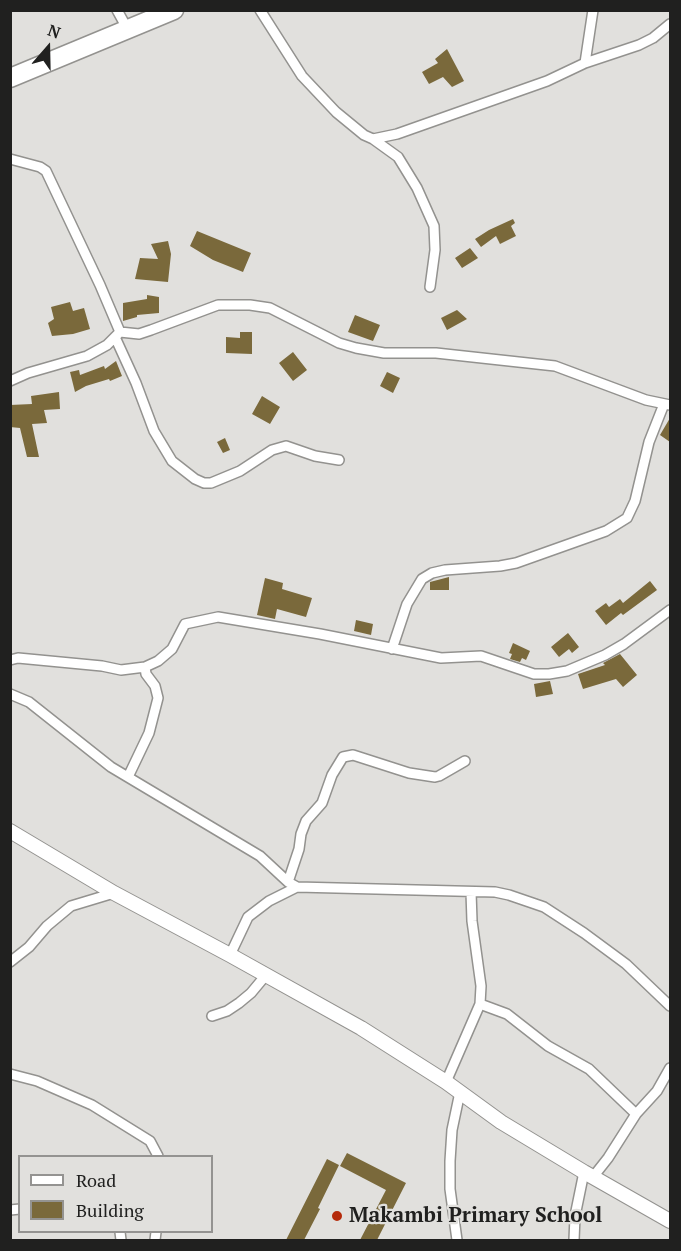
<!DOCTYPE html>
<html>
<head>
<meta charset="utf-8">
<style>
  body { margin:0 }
  #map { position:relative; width:681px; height:1251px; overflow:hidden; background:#e1e0dd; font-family:"PT Serif",serif }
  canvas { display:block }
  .frame { position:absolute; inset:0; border:12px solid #20201f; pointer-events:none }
  .legend { position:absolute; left:18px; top:1155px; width:195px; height:78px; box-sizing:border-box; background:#e1e0dd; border:2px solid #949391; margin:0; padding:8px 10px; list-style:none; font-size:18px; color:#20201f }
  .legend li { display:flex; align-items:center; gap:12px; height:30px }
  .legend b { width:30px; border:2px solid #949391 }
  .north { position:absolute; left:18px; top:18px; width:60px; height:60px; -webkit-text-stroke:4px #e1e0dd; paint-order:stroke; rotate:20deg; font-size:16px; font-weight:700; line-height:24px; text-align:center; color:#20201f }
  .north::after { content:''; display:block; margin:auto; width:21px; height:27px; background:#20201f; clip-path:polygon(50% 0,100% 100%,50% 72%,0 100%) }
</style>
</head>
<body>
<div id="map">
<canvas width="681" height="1251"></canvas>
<div class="frame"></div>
<ul class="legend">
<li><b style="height:8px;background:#fff"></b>Road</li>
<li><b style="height:16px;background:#7a693b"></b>Building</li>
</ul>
<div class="north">N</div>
</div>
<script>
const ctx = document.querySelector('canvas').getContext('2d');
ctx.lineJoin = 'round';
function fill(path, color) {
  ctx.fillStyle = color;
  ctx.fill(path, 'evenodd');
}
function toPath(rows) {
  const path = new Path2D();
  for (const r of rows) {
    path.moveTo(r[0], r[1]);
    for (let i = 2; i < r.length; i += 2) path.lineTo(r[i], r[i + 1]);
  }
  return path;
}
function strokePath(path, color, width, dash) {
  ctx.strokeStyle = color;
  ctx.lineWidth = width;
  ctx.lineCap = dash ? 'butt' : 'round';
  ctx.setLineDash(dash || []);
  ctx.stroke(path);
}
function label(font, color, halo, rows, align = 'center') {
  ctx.font = font + ' "PT Serif",serif';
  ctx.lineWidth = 4.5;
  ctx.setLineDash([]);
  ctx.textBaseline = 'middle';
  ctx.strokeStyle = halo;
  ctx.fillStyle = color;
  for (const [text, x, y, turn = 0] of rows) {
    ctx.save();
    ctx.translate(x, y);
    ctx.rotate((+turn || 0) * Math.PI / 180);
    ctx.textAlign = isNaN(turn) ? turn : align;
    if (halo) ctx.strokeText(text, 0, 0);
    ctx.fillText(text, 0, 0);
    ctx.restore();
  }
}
fill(toPath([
  [447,49,464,81,452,87,443,77,429,84,422,72,438,63,435,59],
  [513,219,515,223,511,226,516,236,500,244,496,236,481,247,475,239,489,230],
  [197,231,251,253,243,272,213,260,190,246],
  [168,241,171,254,168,282,135,279,140,258,158,259,151,244],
  [470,248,478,258,462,268,455,258],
  [147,295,159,297,159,313,137,315,137,317,123,321,123,303,147,299],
  [70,302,73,311,84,308,90,329,73,334,52,336,48,323,54,319,51,307],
  [457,310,467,319,447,330,441,318],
  [355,315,380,325,373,341,348,332],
  [240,332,252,332,252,354,226,353,226,337,240,338],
  [293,352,307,370,293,381,279,363],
  [116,361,122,376,110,381,109,379,86,386,75,392,70,372,79,370,80,375,104,366,105,369],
  [387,372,400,378,393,393,380,386],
  [59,392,60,409,44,410,47,423,32,424,39,457,27,457,20,428,10,427,10,405,32,404,31,396],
  [262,396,280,407,270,424,252,414],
  [670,418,670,442,660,435],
  [225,438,230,450,223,453,217,442],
  [449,577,449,590,430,590,430,582],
  [265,578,283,583,282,589,312,598,306,617,277,609,275,619,257,615],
  [650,581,657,590,623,615,621,613,606,625,595,611,606,603,609,607,620,599,623,603],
  [356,620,373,624,371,635,354,631],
  [568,633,579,647,572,653,569,649,559,657,551,647],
  [513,643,530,651,526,660,522,658,520,662,510,659,512,654,509,653],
  [620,654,637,675,623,687,616,679,583,689,578,674,605,665,603,663],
  [550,681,553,694,536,697,534,684],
  [347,1153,406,1183,377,1240,360,1240,386,1190,340,1166],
  [327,1159,339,1165,318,1208,320,1209,304,1240,286,1240]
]), '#7a693b');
const street = toPath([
  [117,10,128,30],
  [260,10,302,76,336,112,364,135,373,139,397,134,547,81,585,63,639,45,653,38,670,24],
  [585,63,593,10],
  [373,139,398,157,417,188,434,226,435,250,430,287],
  [10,159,40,167,46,171,100,285,120,332,139,334,151,330,218,305,250,305,270,308,339,343,356,348,384,353,436,353,555,366,646,400,670,405],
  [115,337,136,383,154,431,172,461,195,479,204,483,211,483,240,471,272,450,286,446,315,456,339,460],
  [10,381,28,373,87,356,107,345,118,334],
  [392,649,407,604,422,579,432,573,445,570,500,566,516,563,606,531,627,518,635,501,649,442,664,404],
  [10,660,18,658,102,666,121,670,145,667,158,661,172,649,185,624,218,617,320,634,441,658,481,656,534,674,549,674,567,671,605,655,624,644,670,610],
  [10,694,29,702,111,767,260,856,288,882,297,887,495,892,509,895,544,907,584,933,626,964,670,1006],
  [128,777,149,733,158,698,155,686,146,674,145,667],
  [288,882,299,849,301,834,306,821,322,803,332,775,343,757,353,755,409,773,435,777,439,776,465,761],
  [230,955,248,917,269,901,297,887],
  [10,962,29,947,47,926,71,906,114,893],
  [480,1004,507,1014,548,1046,589,1069,636,1114],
  [212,1016,227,1011,239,1003,251,993,266,975],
  [10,1074,37,1081,92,1105,150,1141,158,1156],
  [446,1082,480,1004,481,986,472,921,471,892],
  [593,1177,608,1158,636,1114,657,1091,670,1068],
  [10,1210,20,1209],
  [120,1232,121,1240],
  [155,1240,156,1232],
  [457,1240,450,1189,450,1161,452,1130,460,1092],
  [574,1240,575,1216,584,1172]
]);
const secondary = toPath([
  [10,831,114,893,230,955,361,1028,446,1082,501,1122,584,1172,670,1221]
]);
const highway = toPath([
  [10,78,174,10]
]);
strokePath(street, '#93928f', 12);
strokePath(secondary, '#93928f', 16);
strokePath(highway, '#93928f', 21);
strokePath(street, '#fff', 9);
strokePath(secondary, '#fff', 14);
strokePath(highway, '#fff', 18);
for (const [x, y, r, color] of [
  [337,1216,6,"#b52a0a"]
]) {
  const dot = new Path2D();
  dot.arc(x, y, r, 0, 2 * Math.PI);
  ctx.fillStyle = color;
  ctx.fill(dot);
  strokePath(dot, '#e1e0dd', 2);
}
label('bold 21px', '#20201f', '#e1e0dd', [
  ["Makambi Primary School",349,1216]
], 'left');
</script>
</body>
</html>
